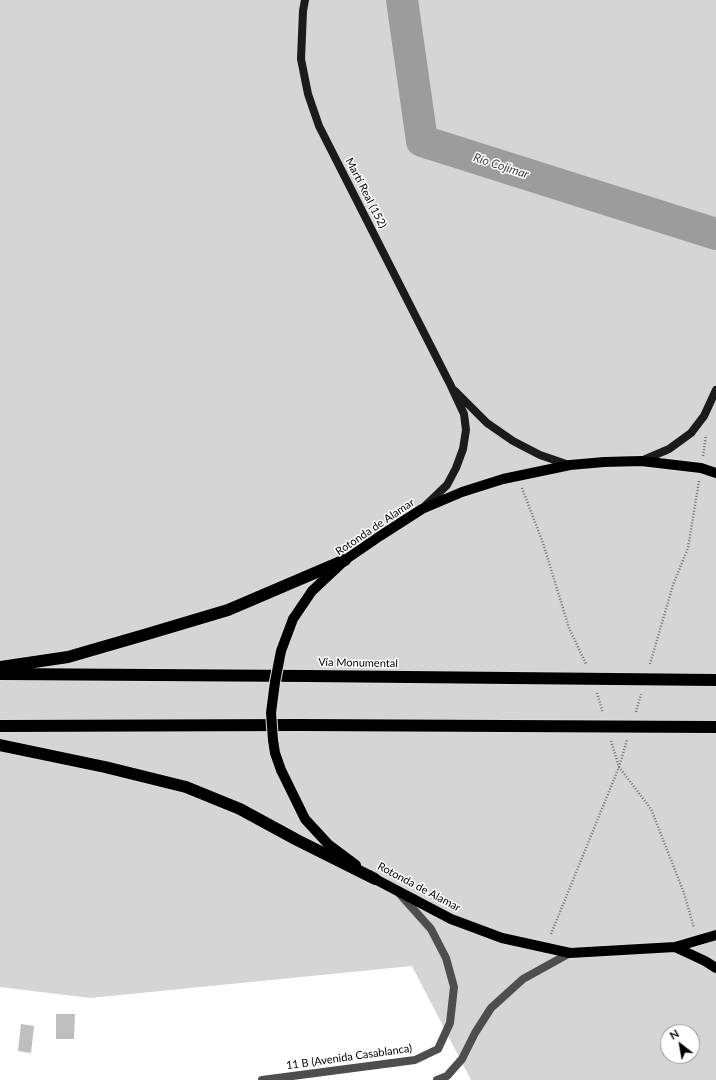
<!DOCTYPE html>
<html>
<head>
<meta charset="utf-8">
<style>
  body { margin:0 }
  #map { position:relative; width:716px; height:1080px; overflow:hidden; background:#fff; font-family:Lato,sans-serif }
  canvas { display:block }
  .north { position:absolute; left:660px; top:1024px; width:40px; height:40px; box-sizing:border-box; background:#fff; border:1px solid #999; border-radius:50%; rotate:329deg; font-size:11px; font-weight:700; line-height:16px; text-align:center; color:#000 }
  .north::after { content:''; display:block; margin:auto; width:14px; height:18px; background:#000; clip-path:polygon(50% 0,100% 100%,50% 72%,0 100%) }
</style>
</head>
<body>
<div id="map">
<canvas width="716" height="1080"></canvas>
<div class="north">N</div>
</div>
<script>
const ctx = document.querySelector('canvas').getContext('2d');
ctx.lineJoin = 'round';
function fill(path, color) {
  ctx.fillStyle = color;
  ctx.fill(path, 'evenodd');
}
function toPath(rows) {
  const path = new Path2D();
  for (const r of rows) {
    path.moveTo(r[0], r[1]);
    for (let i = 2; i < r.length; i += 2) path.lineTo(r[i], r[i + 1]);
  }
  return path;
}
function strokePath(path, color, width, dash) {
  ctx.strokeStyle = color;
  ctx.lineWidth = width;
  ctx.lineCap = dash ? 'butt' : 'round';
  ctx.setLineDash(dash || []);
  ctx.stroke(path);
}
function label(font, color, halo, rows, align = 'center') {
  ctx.font = font + ' Lato,sans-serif';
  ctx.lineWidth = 3;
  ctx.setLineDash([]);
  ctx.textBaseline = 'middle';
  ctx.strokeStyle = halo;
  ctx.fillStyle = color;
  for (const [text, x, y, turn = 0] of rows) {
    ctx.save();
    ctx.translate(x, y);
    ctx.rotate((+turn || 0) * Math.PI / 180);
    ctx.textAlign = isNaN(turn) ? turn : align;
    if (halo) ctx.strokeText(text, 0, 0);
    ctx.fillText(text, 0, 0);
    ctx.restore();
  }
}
fill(toPath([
  [0,0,716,0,716,1080,471,1080,412,966,90,998,0,987],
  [668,1032,692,1032,692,1056,668,1056]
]), '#d5d5d5');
strokePath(toPath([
  [402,0,422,141,716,234]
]), '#9c9c9c', 32);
fill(toPath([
  [56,1014,75,1014,74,1039,56,1039],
  [21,1024,34,1026,31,1053,18,1051]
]), '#bebebe');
const primary = toPath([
  [293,619,312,591,345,560,380,536,422,509,462,492,503,479,570,465,604,462,641,461,701,468,716,473],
  [281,770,305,819,328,844,356,865],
  [369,875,375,879,451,919,502,938,570,953,675,947,716,935],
  [675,947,705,961,716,968]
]);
const highway = toPath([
  [0,667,68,657,144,635,228,610,345,560],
  [0,674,306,676,716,680],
  [0,726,298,725,716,727],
  [0,745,105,767,186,787,240,809,297,840,375,879]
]);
strokePath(primary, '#dbdbdb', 12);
strokePath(highway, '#dbdbdb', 14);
strokePath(toPath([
  [703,456,706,435],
  [522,488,543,543,569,628,586,664],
  [650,664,673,585,688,548,699,481],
  [597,693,603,713],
  [636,712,641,694],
  [611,741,619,767,651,809,684,893,694,928],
  [551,934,619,767,627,740]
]), '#707070', 2.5, [1, 2]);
strokePath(toPath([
  [262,1080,415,1060,438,1049,450,1023,454,987,446,958,431,929,399,893],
  [437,1080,447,1076,462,1059,475,1033,491,1008,523,979,570,953]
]), '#4e4e4e', 8);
strokePath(toPath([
  [305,0,303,11,301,59,308,94,319,126,451,386,464,414,466,430,463,449,456,468,447,485,425,506],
  [455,391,487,423,513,441,540,455,569,465],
  [641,461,669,449,691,433,704,416,716,390]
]), '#1b1b1b', 8);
strokePath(primary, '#000', 10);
strokePath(highway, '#000', 12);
const primaryBridge = toPath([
  [281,770,275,753,273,740,271,713,275,682,281,651,293,619]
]);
strokePath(primaryBridge, '#dbdbdb', 12, []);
strokePath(primaryBridge, '#000', 10);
label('11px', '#000', '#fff', [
  ["Martí Real (152)",366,193,63],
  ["Rotonda de Alamar",375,527,-34],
  ["Vía Monumental",358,663,1],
  ["Rotonda de Alamar",419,887,28],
  ["11 B (Avenida Casablanca)",349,1057,-8]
]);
label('italic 12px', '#3d3d3d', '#fff', [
  ["Río Cojímar",501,166,18]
]);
</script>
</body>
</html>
